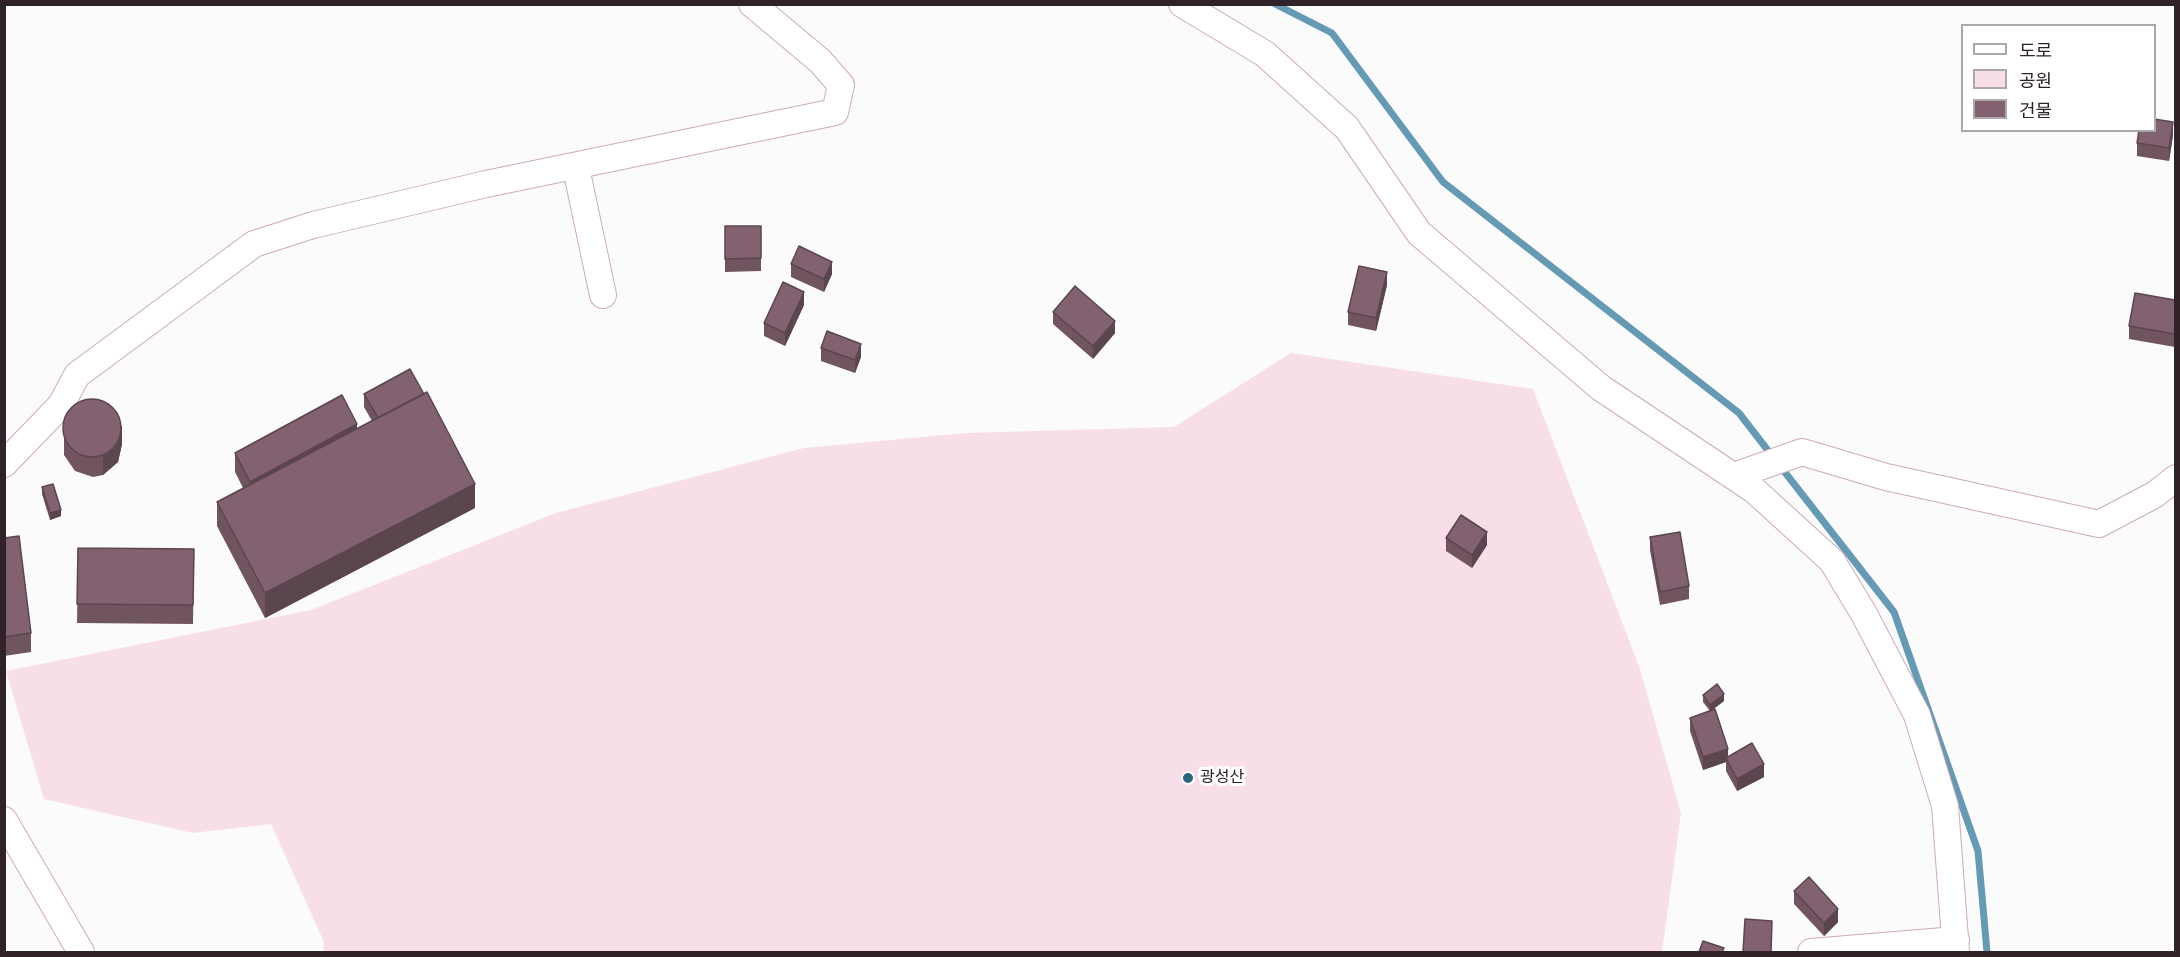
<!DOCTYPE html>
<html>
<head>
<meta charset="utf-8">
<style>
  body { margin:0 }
  #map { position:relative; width:2180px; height:957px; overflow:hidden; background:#fbfbfb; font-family:"Fira Sans","Noto Sans KR",sans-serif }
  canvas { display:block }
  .frame { position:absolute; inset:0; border:6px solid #2f2228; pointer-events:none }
  .legend { position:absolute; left:1961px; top:24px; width:195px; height:108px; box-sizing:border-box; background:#fff; border:2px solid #aca7a9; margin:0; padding:8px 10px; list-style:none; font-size:18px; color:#2f2228 }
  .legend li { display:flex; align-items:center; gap:12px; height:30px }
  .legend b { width:30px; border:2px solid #aca7a9 }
</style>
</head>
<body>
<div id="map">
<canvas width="2180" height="957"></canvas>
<div class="frame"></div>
<ul class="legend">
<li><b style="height:8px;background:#fff"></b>도로</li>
<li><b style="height:16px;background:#f8dee9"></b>공원</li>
<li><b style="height:16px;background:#826270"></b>건물</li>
</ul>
</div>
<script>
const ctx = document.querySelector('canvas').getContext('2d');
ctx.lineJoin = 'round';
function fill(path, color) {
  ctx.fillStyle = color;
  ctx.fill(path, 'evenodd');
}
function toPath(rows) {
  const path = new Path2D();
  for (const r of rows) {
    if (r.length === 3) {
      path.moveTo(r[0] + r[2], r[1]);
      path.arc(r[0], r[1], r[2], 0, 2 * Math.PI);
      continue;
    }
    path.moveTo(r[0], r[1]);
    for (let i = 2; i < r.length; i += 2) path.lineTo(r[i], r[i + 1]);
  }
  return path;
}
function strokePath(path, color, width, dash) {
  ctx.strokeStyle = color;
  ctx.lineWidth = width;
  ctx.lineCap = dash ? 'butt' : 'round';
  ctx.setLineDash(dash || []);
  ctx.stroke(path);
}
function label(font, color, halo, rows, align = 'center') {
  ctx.font = font + ' "Fira Sans","Noto Sans KR",sans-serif';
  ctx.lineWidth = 6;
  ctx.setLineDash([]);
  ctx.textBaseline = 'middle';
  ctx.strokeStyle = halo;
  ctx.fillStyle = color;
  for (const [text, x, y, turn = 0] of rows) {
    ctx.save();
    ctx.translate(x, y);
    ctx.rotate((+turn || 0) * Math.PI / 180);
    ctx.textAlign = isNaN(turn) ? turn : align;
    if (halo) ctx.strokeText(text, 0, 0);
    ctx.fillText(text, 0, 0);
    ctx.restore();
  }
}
fill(toPath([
  [1291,353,1533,389,1640,669,1681,813,1662,952,323,952,324,942,271,824,193,833,44,799,6,671,311,610,556,513,804,448,966,433,1174,427]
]), '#f8dee9');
strokePath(toPath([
  [1275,4,1332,33,1443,182,1739,413,1773,457],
  [1780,466,1894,612,1978,851,1987,952]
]), '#649ab3', 7);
const street = toPath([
  [1182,4,1265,54,1347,128,1419,233,1601,388,1754,490,1832,561,1864,614,1917,715,1945,806,1956,952],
  [576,168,603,295],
  [4,464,61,405,77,375,254,244,313,225,486,184,835,112,841,85,820,61,752,4],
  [1734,476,1802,452,1886,477,2099,524,2154,495,2176,478],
  [4,820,81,952],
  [1811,952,1956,940]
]);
strokePath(street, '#ceaaba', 28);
strokePath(street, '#fff', 26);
fill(toPath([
  [2173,135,2169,161,2137,156,2137,143],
  [725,226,761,226,761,271,725,272],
  [791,264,832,274,824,292,791,277],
  [1387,285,1376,331,1348,325,1348,312],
  [2175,300,2175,347,2129,339,2129,326],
  [804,305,785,346,764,336,764,323],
  [1053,312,1115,333,1093,359,1053,324],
  [821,348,861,357,855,373,821,361],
  [364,394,475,508,265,618,217,526,217,502,243,488,235,472,235,453,357,429,372,421,364,407],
  [64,436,122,444,118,462,103,475,93,477,75,471,64,455],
  [42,487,61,516,50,520,42,494],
  [1650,537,1689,586,1689,599,1660,605,1650,550],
  [4,538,31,633,31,652,4,656],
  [1446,538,1487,545,1472,568,1446,551],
  [78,548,194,549,193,624,77,623],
  [1703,695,1724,701,1711,711,1728,757,1764,777,1737,791,1726,771,1726,762,1703,770,1690,731,1690,718,1710,711,1703,702],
  [1794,891,1838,922,1824,936,1794,904]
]), '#705460');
fill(toPath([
  [2173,122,2173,135,2169,161,2169,148],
  [832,262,832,274,824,292,824,279],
  [1387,272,1387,285,1376,331,1376,318],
  [804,292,804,305,785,346,785,333],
  [1115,321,1115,333,1093,359,1093,346],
  [861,344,861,357,855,373,855,360],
  [357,424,357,443,250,500,250,482],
  [122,425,122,444,118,462,103,475,103,456],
  [475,484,475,508,265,618,265,593],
  [61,510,61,516,50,520,50,513],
  [1487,532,1487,545,1472,568,1472,555],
  [1724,694,1724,701,1710,711,1710,705],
  [1728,749,1728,762,1726,758,1726,762,1703,770,1703,757],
  [1764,764,1764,777,1737,791,1737,779],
  [1838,909,1838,922,1824,936,1824,923]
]), '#5b454e');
const building = toPath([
  [2154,119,2173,122,2169,148,2137,143,2139,130,2154,130,2154,119],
  [725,226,761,226,761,258,725,259,725,226],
  [799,246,832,262,824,279,791,264,799,246],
  [1359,266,1387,272,1376,318,1348,312,1359,266],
  [783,282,804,292,785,333,764,323,783,282],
  [1075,286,1115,321,1093,346,1053,312,1075,286],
  [2135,293,2175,300,2175,334,2129,326,2135,293],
  [827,331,861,344,855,360,821,348,827,331],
  [410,369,424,394,378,418,364,394,410,369],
  [427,392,475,484,265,593,217,502,427,392],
  [342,395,357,424,250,482,235,453,342,395],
  [92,428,29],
  [53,484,61,510,50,513,42,487,53,484],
  [1461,515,1487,532,1472,555,1446,538,1461,515],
  [1680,532,1689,586,1660,592,1650,537,1680,532],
  [19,536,31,633,4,637,4,538,19,536],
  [78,548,194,549,193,605,77,604,78,548],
  [1717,684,1724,694,1710,705,1703,695,1717,684],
  [1715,709,1728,749,1703,757,1690,718,1715,709],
  [1752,743,1764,764,1737,779,1726,758,1752,743],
  [1809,877,1838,909,1824,923,1794,891,1809,877],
  [1745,919,1772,921,1771,952,1743,952,1745,919],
  [1703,941,1724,948,1722,952,1699,952,1703,941]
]);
fill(building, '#826270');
strokePath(building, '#5b454e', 1.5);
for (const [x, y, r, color] of [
  [1188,778,6,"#2a667e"]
]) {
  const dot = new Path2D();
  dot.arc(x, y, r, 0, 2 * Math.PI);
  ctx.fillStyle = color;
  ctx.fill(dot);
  strokePath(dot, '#fff', 2);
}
label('16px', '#2f2228', '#fff', [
  ["광성산",1200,778]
], 'left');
</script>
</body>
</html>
